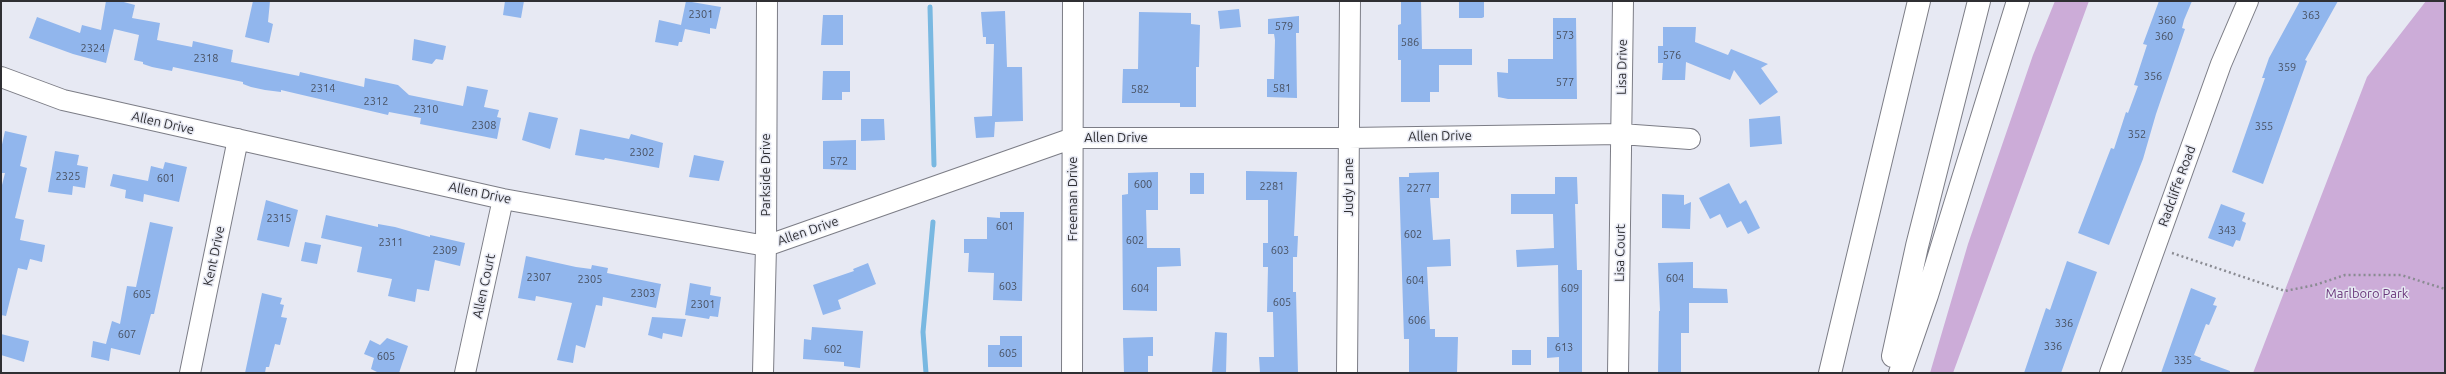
<!DOCTYPE html>
<html>
<head>
<meta charset="utf-8">
<style>
  body { margin:0 }
  #map { position:relative; width:2446px; height:374px; overflow:hidden; background:#e7e9f3; font-family:Ubuntu,sans-serif }
  canvas { display:block }
  .frame { position:absolute; inset:0; border:2px solid #2f2f33; pointer-events:none }
</style>
</head>
<body>
<div id="map">
<canvas width="2446" height="374"></canvas>
<div class="frame"></div>
</div>
<script>
const ctx = document.querySelector('canvas').getContext('2d');
ctx.lineJoin = 'round';
function fill(path, color) {
  ctx.fillStyle = color;
  ctx.fill(path, 'evenodd');
}
function toPath(rows) {
  const path = new Path2D();
  for (const r of rows) {
    path.moveTo(r[0], r[1]);
    for (let i = 2; i < r.length; i += 2) path.lineTo(r[i], r[i + 1]);
  }
  return path;
}
function strokePath(path, color, width, dash) {
  ctx.strokeStyle = color;
  ctx.lineWidth = width;
  ctx.lineCap = dash ? 'butt' : 'round';
  ctx.setLineDash(dash || []);
  ctx.stroke(path);
}
function label(font, color, halo, rows, align = 'center') {
  ctx.font = font + ' Ubuntu,sans-serif';
  ctx.lineWidth = 3;
  ctx.setLineDash([]);
  ctx.textBaseline = 'middle';
  ctx.strokeStyle = halo;
  ctx.fillStyle = color;
  for (const [text, x, y, turn = 0] of rows) {
    ctx.save();
    ctx.translate(x, y);
    ctx.rotate((+turn || 0) * Math.PI / 180);
    ctx.textAlign = isNaN(turn) ? turn : align;
    if (halo) ctx.strokeText(text, 0, 0);
    ctx.fillText(text, 0, 0);
    ctx.restore();
  }
}
fill(toPath([
  [2055,1,2089,1,1953,373,1930,373,1968,244,2033,55],
  [2426,1,2445,1,2445,373,2253,373,2367,77]
]), '#ccacd8');
strokePath(toPath([
  [930,7,934,165],
  [926,373,923,332,933,222]
]), '#79b8e1', 5);
fill(toPath([
  [106,1,120,1,135,5,132,18,160,23,157,40,192,47,193,41,233,50,231,62,299,76,300,72,364,87,365,78,398,85,409,95,463,106,467,86,488,90,484,107,499,110,497,117,501,118,497,139,420,124,421,118,389,112,388,115,281,90,281,92,265,90,251,87,243,84,243,82,173,67,172,71,152,67,143,64,143,62,134,60,139,35,114,29,106,63,73,54,29,38,37,17,80,33,82,25,101,30],
  [253,1,270,1,268,22,273,24,269,43,245,37],
  [505,1,524,1,521,18,503,15],
  [686,1,721,7,716,29,710,28,710,34,685,29,682,42,679,42,678,46,655,42,659,20,681,25],
  [1401,1,1421,1,1422,49,1472,49,1472,65,1439,65,1439,92,1430,92,1430,102,1401,102,1401,60,1398,60,1398,25,1401,24],
  [1459,1,1484,1,1484,17,1482,18,1459,18],
  [2159,1,2192,1,2184,20,2182,28,2185,29,2156,114,2143,159,2109,245,2078,233,2111,148,2114,149,2126,112,2128,113,2138,86,2134,85,2147,45,2143,44],
  [2300,1,2338,1,2305,60,2307,61,2263,184,2232,172,2265,78,2262,78,2269,58],
  [1239,9,1241,27,1220,29,1218,11],
  [1005,11,1007,67,1022,67,1023,121,995,122,994,137,976,138,974,117,992,116,994,44,986,44,986,37,983,37,981,12],
  [1139,12,1191,13,1191,24,1200,25,1199,67,1196,67,1196,107,1180,107,1180,103,1122,103,1123,69,1138,69],
  [823,15,843,15,843,45,821,45],
  [1299,16,1299,33,1296,33,1297,98,1267,97,1267,79,1274,79,1275,40,1274,34,1268,34,1268,19],
  [1553,18,1576,18,1577,99,1508,99,1498,97,1497,72,1508,73,1508,59,1553,59],
  [1663,27,1696,27,1695,42,1728,55,1731,49,1768,64,1761,68,1778,92,1760,105,1734,70,1730,80,1686,62,1685,80,1662,80,1663,63,1658,63,1658,46,1663,46],
  [414,39,446,46,443,60,436,59,432,64,412,60],
  [823,71,850,71,850,92,842,92,842,100,822,100],
  [529,112,558,118,550,149,522,140],
  [1780,116,1782,144,1750,147,1749,119],
  [861,119,884,119,885,140,861,141],
  [580,129,629,139,631,134,663,143,659,168,605,158,604,160,575,155],
  [5,131,27,136,20,166,27,168,15,218,24,220,20,240,45,245,42,262,30,259,27,270,18,268,6,316,1,315,1,189,5,173,1,173,1,149],
  [856,140,856,170,823,169,823,141],
  [55,151,79,155,77,165,88,167,85,188,73,186,72,195,48,192],
  [694,155,724,161,719,181,689,177],
  [165,162,187,167,179,202,144,194,143,202,125,198,126,190,110,186,113,174,148,181,151,166,163,169],
  [1246,171,1297,172,1294,236,1298,236,1297,257,1293,257,1293,292,1296,292,1298,373,1260,373,1259,357,1274,357,1273,312,1267,312,1268,267,1263,267,1263,243,1268,243,1268,200,1246,200],
  [1158,172,1158,210,1146,210,1147,248,1180,248,1181,266,1157,267,1157,311,1123,310,1122,195,1128,194,1128,173],
  [1439,172,1439,198,1430,198,1433,240,1450,239,1451,266,1427,267,1430,329,1435,329,1435,337,1458,337,1457,373,1409,373,1409,339,1404,339,1399,177,1409,177,1409,173],
  [1190,173,1204,173,1204,194,1190,194],
  [1555,177,1577,177,1578,204,1575,204,1577,270,1582,270,1582,373,1559,373,1559,357,1547,358,1547,337,1559,337,1558,265,1517,267,1516,250,1554,248,1553,214,1511,214,1511,194,1555,194],
  [1729,183,1740,204,1746,200,1760,228,1748,234,1741,221,1727,228,1720,214,1710,219,1699,198],
  [1662,194,1684,195,1684,205,1691,202,1690,229,1662,228],
  [266,200,298,210,289,247,257,240],
  [2221,204,2245,213,2242,221,2246,223,2240,241,2236,240,2233,247,2208,238],
  [1000,212,1024,212,1022,301,993,300,994,273,968,272,969,253,964,253,964,239,987,239,987,217,1000,218],
  [326,215,378,227,378,224,395,227,430,237,430,235,465,243,460,266,435,260,429,291,417,289,415,302,388,296,392,279,357,272,362,247,321,238],
  [150,222,173,227,154,314,151,314,140,355,111,348,109,361,91,357,93,341,106,344,112,321,120,324,127,286,136,287],
  [305,242,321,245,317,264,301,261],
  [526,256,576,267,591,269,592,265,608,268,607,273,661,284,656,308,603,297,602,306,596,305,585,348,576,345,573,363,557,360,572,303,536,296,535,301,518,298],
  [2067,261,2097,272,2061,373,2024,373,2046,308,2050,310],
  [1693,262,1693,288,1727,289,1728,303,1689,303,1689,333,1681,333,1681,373,1658,373,1659,311,1660,311,1658,263],
  [868,263,876,284,838,300,841,309,823,315,813,285,854,271,853,269],
  [690,283,711,287,710,295,721,297,718,317,710,316,709,319,685,315],
  [2191,288,2216,298,2213,305,2217,306,2209,325,2206,324,2194,355,2201,358,2200,360,2230,371,2230,373,2161,373],
  [262,293,282,298,280,304,284,305,281,317,287,318,280,345,275,344,269,367,266,367,265,373,245,373],
  [652,317,686,319,682,337,663,333,662,339,648,335],
  [812,327,863,331,860,368,844,366,844,362,803,359,804,339,811,340],
  [1215,332,1227,333,1226,373,1212,373],
  [1,334,29,341,24,362,1,355],
  [1000,336,1022,336,1022,367,988,367,988,345,1000,345],
  [1153,337,1153,356,1148,356,1148,372,1124,373,1123,338],
  [387,338,408,346,399,373,379,373,371,369,374,358,364,354,370,340,380,345],
  [1512,350,1531,350,1531,365,1512,365]
]), '#91b6ed');
const minor = toPath([
  [1,77,63,100,503,199,766,246,1073,138,1349,138,1621,134,1690,139],
  [190,373,238,139],
  [465,373,503,199],
  [763,373,766,246,767,1],
  [1072,373,1073,1],
  [1347,373,1350,1],
  [1618,373,1623,1],
  [2110,373,2221,64,2248,1]
]);
const motorway = toPath([
  [1893,356,1917,246,1979,1],
  [1830,373,1919,1],
  [1900,373,1927,295,2018,1]
]);
strokePath(minor, '#7c7d86', 22);
strokePath(motorway, '#7c7d86', 24);
strokePath(toPath([
  [2172,253,2285,291,2315,285,2345,275,2401,275,2445,289]
]), '#8a8b92', 2.5, [2, 3]);
strokePath(minor, '#fff', 20);
strokePath(motorway, '#fff', 22);
label('11px', '#485162', null, [
  ["2301",701,14],
  ["363",2311,15],
  ["360",2167,20],
  ["579",1284,26],
  ["573",1565,35],
  ["360",2164,36],
  ["586",1410,42],
  ["2324",93,48],
  ["576",1672,55],
  ["2318",206,58],
  ["359",2287,67],
  ["356",2153,76],
  ["577",1565,82],
  ["2314",323,88],
  ["581",1282,88],
  ["582",1140,89],
  ["2312",376,101],
  ["2310",426,109],
  ["2308",484,125],
  ["355",2264,126],
  ["352",2137,134],
  ["2302",642,152],
  ["572",839,161],
  ["2325",68,176],
  ["601",166,178],
  ["600",1143,184],
  ["2281",1272,186],
  ["2277",1419,188],
  ["2315",279,218],
  ["601",1005,226],
  ["343",2227,230],
  ["602",1413,234],
  ["602",1135,240],
  ["2311",391,242],
  ["2309",445,250],
  ["603",1280,250],
  ["2307",539,277],
  ["604",1675,278],
  ["2305",590,279],
  ["604",1415,280],
  ["603",1008,286],
  ["604",1140,288],
  ["609",1570,288],
  ["2303",643,293],
  ["605",142,294],
  ["605",1282,302],
  ["2301",703,304],
  ["606",1417,320],
  ["336",2064,323],
  ["607",127,334],
  ["336",2053,346],
  ["613",1564,347],
  ["602",833,349],
  ["605",1008,353],
  ["605",386,356],
  ["335",2183,360]
]);
label('13px', '#2f2f33', '#e7e9f3', [
  ["Lisa Drive",1622,67,-89],
  ["Allen Drive",163,123,13],
  ["Allen Drive",1440,136,-1],
  ["Allen Drive",1116,138],
  ["Parkside Drive",766,175,-90],
  ["Radcliffe Road",2177,186,-70],
  ["Judy Lane",1349,187,-90],
  ["Allen Drive",480,193,12],
  ["Freeman Drive",1073,199,-90],
  ["Allen Drive",808,231,-19],
  ["Lisa Court",1620,253,-89],
  ["Kent Drive",214,256,-78],
  ["Allen Court",484,286,-78]
]);
label('13px', '#6b397c', '#e7e9f3', [
  ["Marlboro Park",2367,294]
]);
</script>
</body>
</html>
